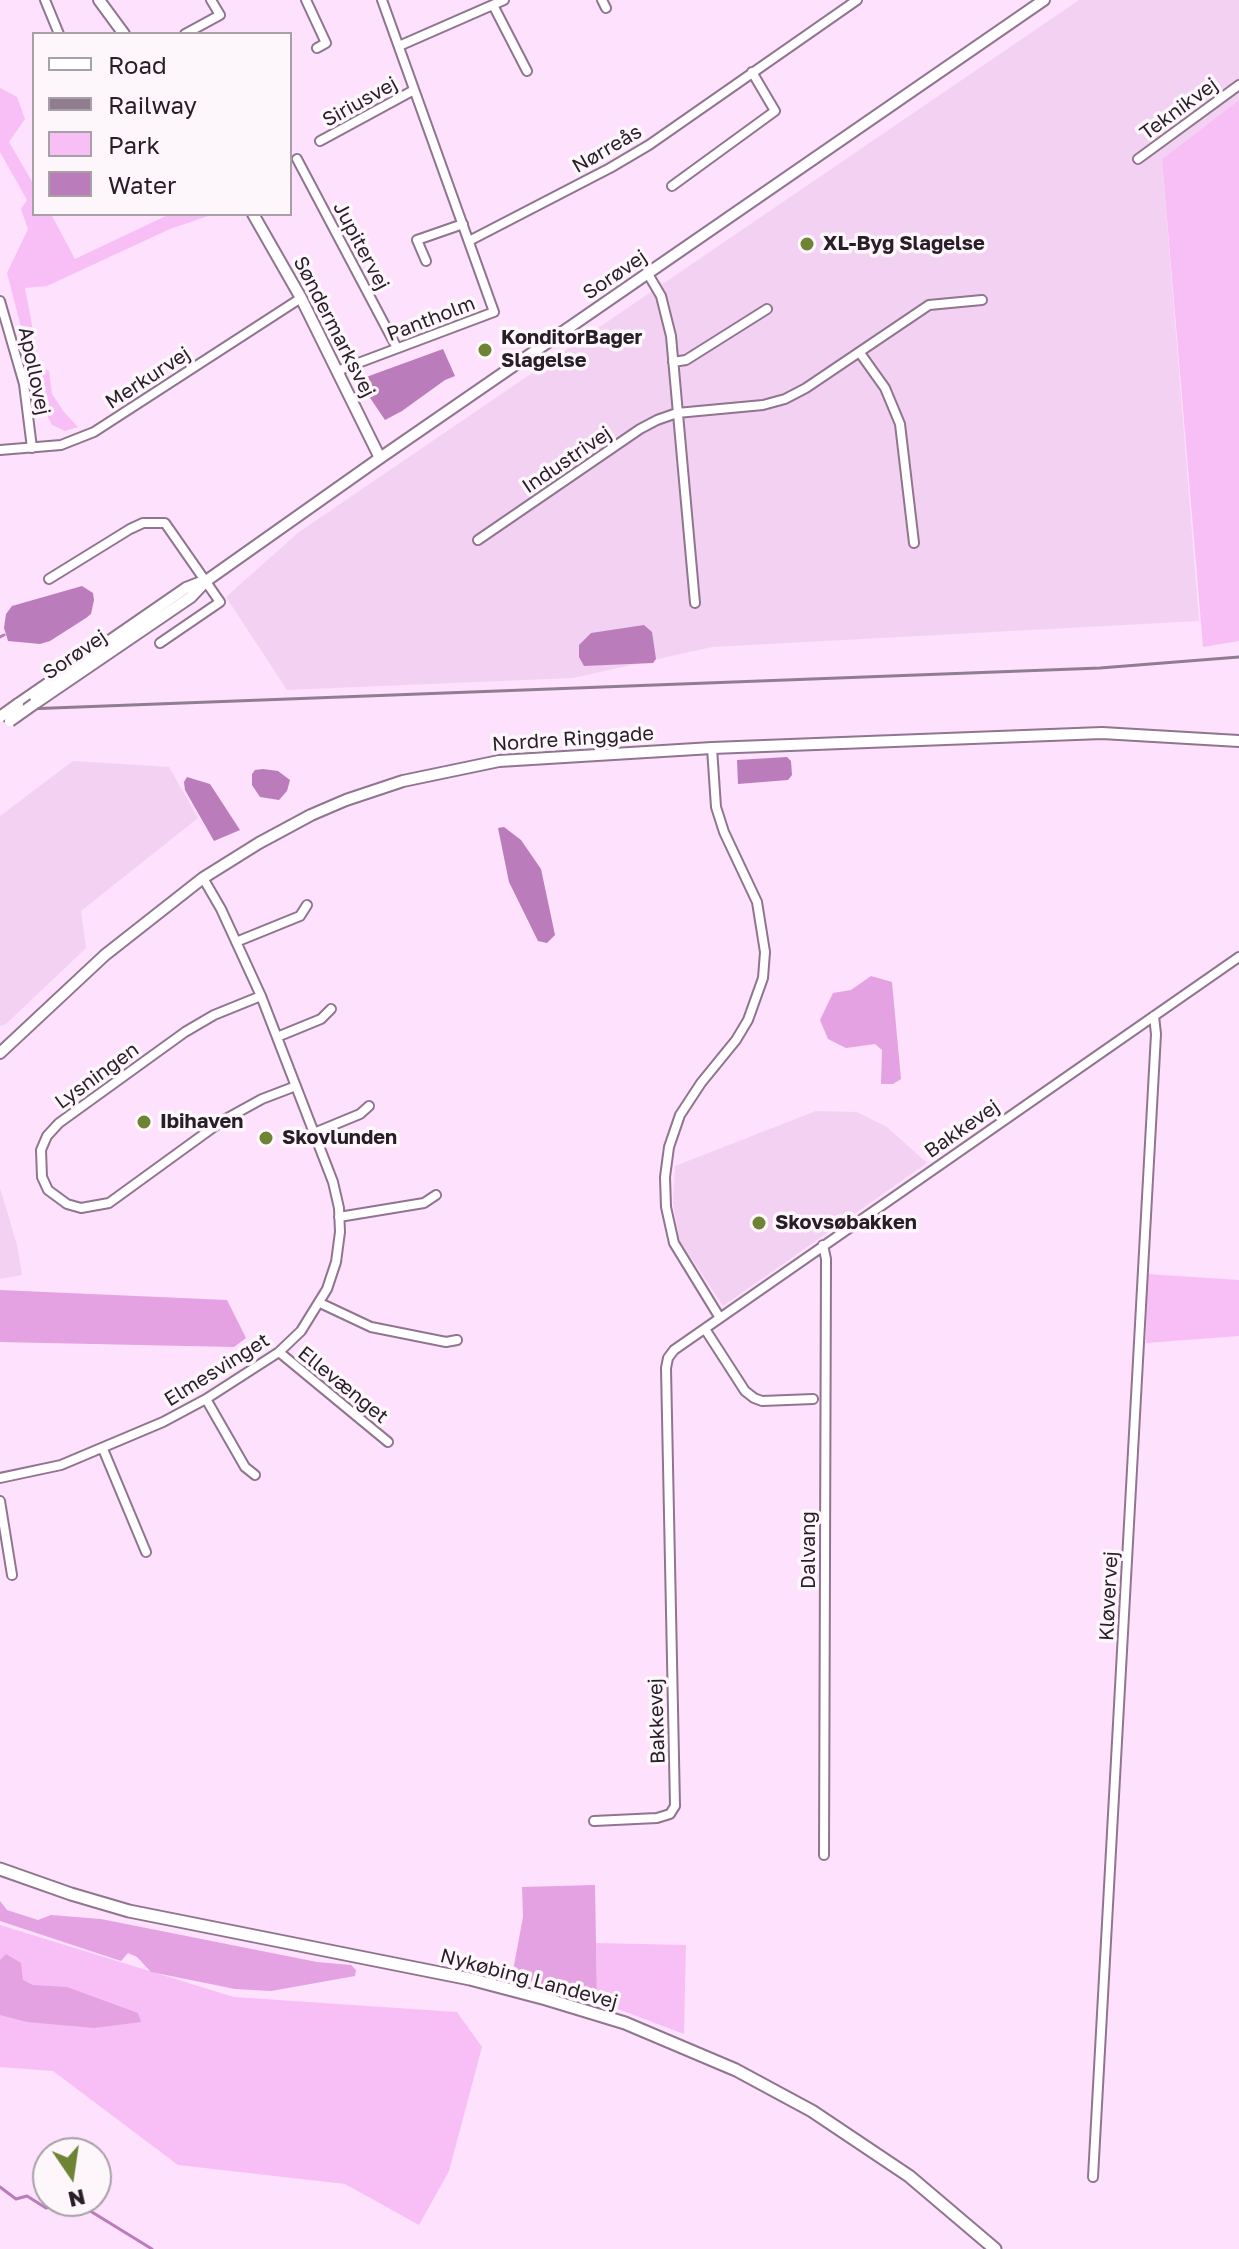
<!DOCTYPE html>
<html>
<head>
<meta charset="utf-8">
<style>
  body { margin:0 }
  #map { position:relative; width:1239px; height:2249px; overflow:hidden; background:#fee1fd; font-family:"Golos Text",sans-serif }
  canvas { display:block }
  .legend { position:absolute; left:32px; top:32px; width:260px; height:184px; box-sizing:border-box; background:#fdf7fc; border:2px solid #a8a0a7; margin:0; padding:10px 14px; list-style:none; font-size:24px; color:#281e28 }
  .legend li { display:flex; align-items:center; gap:16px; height:40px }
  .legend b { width:40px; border:2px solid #a8a0a7 }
  .north { position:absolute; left:32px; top:2137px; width:80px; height:80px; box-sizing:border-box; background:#fdf7fc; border:2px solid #a8a0a7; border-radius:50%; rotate:167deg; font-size:22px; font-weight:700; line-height:32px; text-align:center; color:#281e28 }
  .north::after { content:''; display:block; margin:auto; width:28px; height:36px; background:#6e8334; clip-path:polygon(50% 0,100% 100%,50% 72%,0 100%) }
</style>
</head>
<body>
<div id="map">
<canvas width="1239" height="2249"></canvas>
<ul class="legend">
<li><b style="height:10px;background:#fff"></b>Road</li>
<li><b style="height:10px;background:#907d90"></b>Railway</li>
<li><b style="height:22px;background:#f8bff6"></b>Park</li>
<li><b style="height:22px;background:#bb7cbb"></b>Water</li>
</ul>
<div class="north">N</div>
</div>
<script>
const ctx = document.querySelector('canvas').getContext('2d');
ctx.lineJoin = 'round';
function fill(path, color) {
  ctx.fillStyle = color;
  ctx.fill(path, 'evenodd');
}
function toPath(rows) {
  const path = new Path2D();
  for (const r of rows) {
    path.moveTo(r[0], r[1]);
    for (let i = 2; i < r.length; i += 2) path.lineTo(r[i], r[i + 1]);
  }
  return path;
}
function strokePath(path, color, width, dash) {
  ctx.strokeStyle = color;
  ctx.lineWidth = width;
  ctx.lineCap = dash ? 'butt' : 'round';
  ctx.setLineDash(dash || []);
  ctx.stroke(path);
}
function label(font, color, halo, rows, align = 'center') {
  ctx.font = font + ' "Golos Text",sans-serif';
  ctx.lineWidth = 7;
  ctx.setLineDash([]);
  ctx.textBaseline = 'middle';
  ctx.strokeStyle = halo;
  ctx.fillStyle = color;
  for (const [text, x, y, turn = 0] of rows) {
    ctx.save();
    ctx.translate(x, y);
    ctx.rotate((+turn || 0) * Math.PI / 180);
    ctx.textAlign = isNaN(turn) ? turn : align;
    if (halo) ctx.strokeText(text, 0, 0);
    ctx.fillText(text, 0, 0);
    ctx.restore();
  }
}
fill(toPath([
  [1079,0,1239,0,1239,100,1162,159,1199,621,712,647,573,678,287,690,226,597,299,532],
  [73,761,169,767,198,818,81,911,86,948,6,1024,0,1026,0,816],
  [816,1111,857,1112,887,1127,927,1163,723,1306,680,1241,673,1204,675,1166],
  [0,1188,17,1245,22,1275,0,1279]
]), '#f3d1f2');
fill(toPath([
  [0,88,17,97,25,119,9,142,34,185,34,214,51,214,75,259,170,214,214,214,170,229,47,286,25,288,40,367,49,371,52,394,64,412,78,427,65,431,52,425,40,401,7,273,28,229,21,209,27,200,0,152],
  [1239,100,1239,641,1203,647,1162,159],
  [1147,1274,1239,1280,1239,1336,1146,1343],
  [0,1925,234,1997,457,2012,482,2047,449,2171,419,2225,345,2184,178,2165,53,2071,0,2067],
  [596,1943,686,1945,684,2034,597,2001]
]), '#f8bff6');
fill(toPath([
  [871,976,892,982,901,1079,893,1084,881,1084,882,1050,875,1044,846,1048,828,1039,820,1020,833,993,851,990],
  [0,1290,227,1300,246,1338,234,1347,0,1342],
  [595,1885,597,2001,512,1976,523,1917,522,1887],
  [0,1901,7,1910,38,1920,51,1915,101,1919,317,1962,351,1965,356,1970,355,1976,271,1991,235,1989,151,1972,137,1957,128,1953,121,1961,0,1921],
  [6,1954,21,1963,23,1980,33,1985,67,1987,138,2013,141,2022,94,2028,27,2022,0,2015,0,1960]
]), '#e4a2e3');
fill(toPath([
  [443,349,455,376,445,380,402,411,385,420,358,380],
  [82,586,93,593,94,600,91,614,86,618,50,641,40,644,8,641,4,628,6,614,12,606],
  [644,625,652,632,656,659,653,663,584,666,579,657,579,645,591,633],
  [787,757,791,761,792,775,788,780,738,784,737,760],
  [263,769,278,771,290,780,287,791,279,800,260,797,252,785,252,774,255,770],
  [187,777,210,784,240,830,214,841,185,790,184,782],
  [504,827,521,840,541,869,555,935,547,943,538,941,509,882,498,828]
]), '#bb7cbb');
strokePath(toPath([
  [0,637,4,635],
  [0,2187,16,2199,27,2196,46,2208,64,2203,87,2209,152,2249]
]), '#bb7cbb', 3);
const minor = toPath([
  [45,0,59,34],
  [306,0,326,43,317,48],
  [602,0,606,8],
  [493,5,527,71],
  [185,34,220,15,211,0],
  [399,46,504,0],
  [320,141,414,90],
  [297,159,397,348],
  [1138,159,1239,85],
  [672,186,775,111,752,72],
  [469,241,610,168,649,145,857,0],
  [426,261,417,240,463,224],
  [648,274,661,296,671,336,695,603],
  [0,301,24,384,32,448],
  [860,353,885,388,900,424,914,543],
  [673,362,686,360,767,309],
  [337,371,494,312,382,0],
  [0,450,61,445,94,432,301,298],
  [478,540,640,429,657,420,677,413,763,405,785,399,806,388,929,305,982,300],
  [49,579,130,529,143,523,165,523,220,602,160,643],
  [712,748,716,807,724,832,757,902,765,952,763,978,748,1020,736,1040,701,1083,680,1115,669,1147,665,1177,666,1207,674,1243,720,1318],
  [236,942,300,916,307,905],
  [261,996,214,1015,185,1032,59,1123,47,1136,41,1150,42,1177,48,1190,67,1204,81,1208,109,1203,222,1121,262,1099,296,1086],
  [277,1037,321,1019,331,1009],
  [314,1133,360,1114,369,1106],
  [339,1217,424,1203,436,1195],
  [823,1245,826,1259,824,1855],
  [320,1303,371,1327,446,1342,457,1340],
  [705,1329,745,1391,754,1398,762,1401,813,1399],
  [279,1352,388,1442],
  [206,1399,245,1467,255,1475],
  [103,1449,146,1552],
  [0,1478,61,1465,163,1422,206,1399,279,1352,301,1331,327,1289,336,1262,340,1232,339,1208,333,1182,261,996,221,909,203,878],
  [0,1501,12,1575],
  [594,1821,657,1818,670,1814,675,1806,666,1368,668,1358,674,1350,1239,957],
  [1093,2177,1156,1034,1154,1016]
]);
const tertiary = toPath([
  [99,0,124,34],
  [253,214,301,298,380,458],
  [18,704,186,588,204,581],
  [34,704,191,597,206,581,380,458,1044,0],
  [0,1053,105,955,203,878,259,843,311,815,346,800,403,781,499,761,712,748,1102,733,1239,741]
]);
const secondary = toPath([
  [0,1869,71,1894,129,1911,470,1979,546,1999,625,2023,736,2070,812,2111,909,2176,995,2249]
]);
strokePath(minor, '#8f758e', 12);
strokePath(tertiary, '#8f758e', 14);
strokePath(secondary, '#8f758e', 15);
strokePath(minor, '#fff', 8);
strokePath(tertiary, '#fff', 10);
strokePath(secondary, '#fff', 11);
strokePath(toPath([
  [0,710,1100,668,1239,657]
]), '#907d90', 3);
const tertiaryBridge = toPath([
  [0,717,18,704],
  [10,721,34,704]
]);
strokePath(tertiaryBridge, '#8f758e', 14, []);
strokePath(tertiaryBridge, '#fff', 10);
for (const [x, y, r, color] of [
  [807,244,8,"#6e8334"],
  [485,350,8,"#6e8334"],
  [144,1122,8,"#6e8334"],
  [266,1138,8,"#6e8334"],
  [759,1223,8,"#6e8334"]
]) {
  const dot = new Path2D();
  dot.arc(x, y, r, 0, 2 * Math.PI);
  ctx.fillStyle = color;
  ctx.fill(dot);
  strokePath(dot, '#fdf7fc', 3);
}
label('20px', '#281e28', '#fdf7fc', [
  ["Siriusvej",360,102,-29],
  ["Teknikvej",1179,109,-36],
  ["Nørreås",607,149,-30],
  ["Jupitervej",361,246,62],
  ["Sorøvej",615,275,-34],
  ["Pantholm",431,319,-21],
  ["Søndermarksvej",334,327,63],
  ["Apollovej",34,371,78],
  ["Merkurvej",148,378,-33],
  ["Industrivej",567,460,-34],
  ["Sorøvej",75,655,-34],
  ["Nordre Ringgade",573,739,-4],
  ["Lysningen",97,1076,-36],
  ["Bakkevej",962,1129,-35],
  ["Elmesvinget",217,1370,-32],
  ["Ellevænget",343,1385,39],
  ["Dalvang",809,1550,-90],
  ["Kløvervej",1109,1596,-87],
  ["Bakkevej",657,1721,-92],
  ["Nykøbing Landevej",529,1979,15]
]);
label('bold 20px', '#281e28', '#fdf7fc', [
  ["XL-Byg Slagelse",823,244],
  ["KonditorBager",501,338],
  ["Slagelse",501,361],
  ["Ibihaven",160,1122],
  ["Skovlunden",282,1138],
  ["Skovsøbakken",775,1223]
], 'left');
</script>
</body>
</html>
